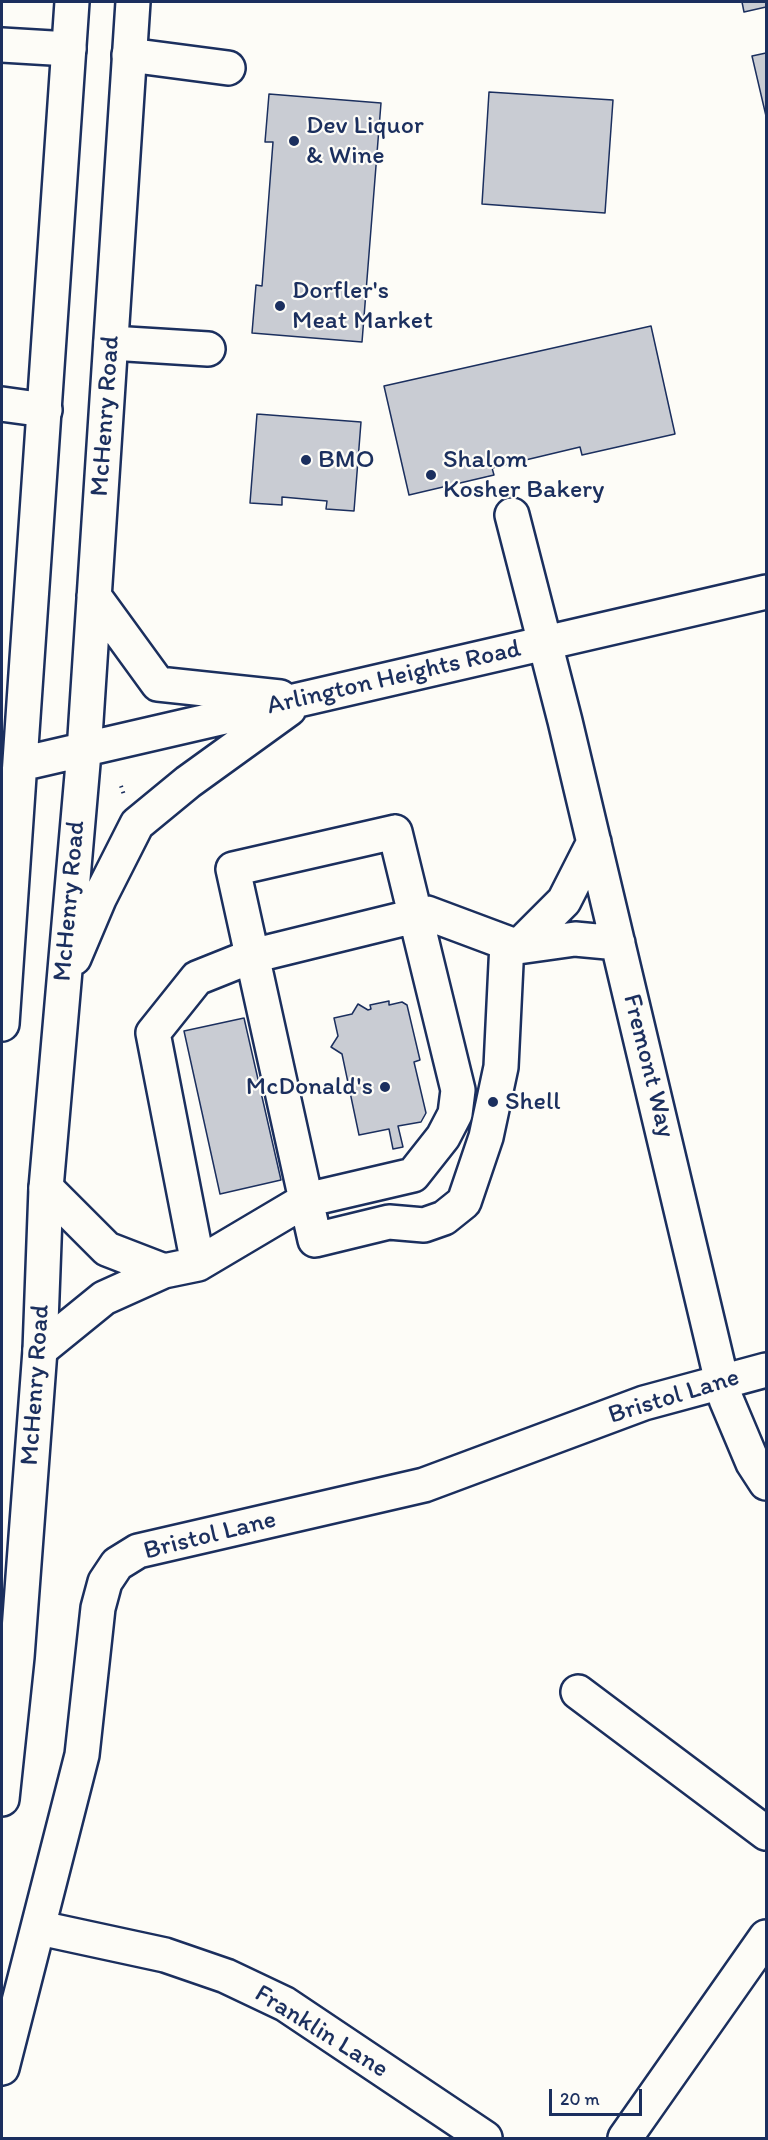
<!DOCTYPE html>
<html>
<head>
<meta charset="utf-8">
<style>
  body { margin:0 }
  #map { position:relative; width:768px; height:2140px; overflow:hidden; background:#fdfcf7; font-family:Itim,sans-serif }
  canvas { display:block }
  .frame { position:absolute; inset:0; border:3px solid #1b2f5e; pointer-events:none }
  .scale { position:absolute; left:549px; top:2089px; width:93px; height:27px; box-sizing:border-box; border:3px solid #1b2f5e; border-top:0; padding-left:8px; font-size:18px; line-height:21px; white-space:nowrap; color:#1b2f5e; -webkit-text-stroke:4px #fdfcf7; paint-order:stroke }
</style>
</head>
<body>
<div id="map">
<canvas width="768" height="2140"></canvas>
<div class="frame"></div>
<div class="scale">20 m</div>
</div>
<script>
const ctx = document.querySelector('canvas').getContext('2d');
ctx.lineJoin = 'round';
function fill(path, color) {
  ctx.fillStyle = color;
  ctx.fill(path, 'evenodd');
}
function toPath(rows) {
  const path = new Path2D();
  for (const r of rows) {
    path.moveTo(r[0], r[1]);
    for (let i = 2; i < r.length; i += 2) path.lineTo(r[i], r[i + 1]);
  }
  return path;
}
function strokePath(path, color, width, dash) {
  ctx.strokeStyle = color;
  ctx.lineWidth = width;
  ctx.lineCap = dash ? 'butt' : 'round';
  ctx.setLineDash(dash || []);
  ctx.stroke(path);
}
function label(font, color, halo, rows, align = 'center') {
  ctx.font = font + ' Itim,sans-serif';
  ctx.lineWidth = 4.5;
  ctx.setLineDash([]);
  ctx.textBaseline = 'middle';
  ctx.strokeStyle = halo;
  ctx.fillStyle = color;
  for (const [text, x, y, turn = 0] of rows) {
    ctx.save();
    ctx.translate(x, y);
    ctx.rotate((+turn || 0) * Math.PI / 180);
    ctx.textAlign = isNaN(turn) ? turn : align;
    if (halo) ctx.strokeText(text, 0, 0);
    ctx.fillText(text, 0, 0);
    ctx.restore();
  }
}
const building = toPath([
  [742,2,766,2,766,7,744,12,742,2],
  [766,53,766,116,752,56,766,53],
  [489,92,613,100,605,213,482,204,489,92],
  [269,94,381,103,362,342,252,333,256,285,262,286,273,142,265,142,269,94],
  [651,326,675,434,582,455,580,447,492,468,494,475,409,495,384,386,651,326],
  [257,414,361,422,354,511,326,509,327,501,282,497,282,505,250,503,257,414],
  [389,1001,389,1005,402,1002,407,1005,420,1060,414,1062,426,1113,421,1122,398,1126,403,1147,393,1149,389,1129,359,1135,342,1054,331,1047,338,1036,334,1018,352,1014,358,1004,368,1010,371,1009,370,1005,389,1001],
  [244,1018,281,1180,220,1194,184,1031,244,1018]
]);
fill(building, '#c9ccd3');
strokePath(building, '#1b2f5e', 1.5);
const minor = toPath([
  [2,45,69,49],
  [129,55,228,68],
  [111,343,208,349],
  [2,404,45,410],
  [512,515,565,721,726,1399,753,1463,766,1483],
  [395,832,458,1090,455,1114,443,1137,413,1175,306,1200,233,869,395,832],
  [518,947,564,901,594,842],
  [46,1188,107,1249,164,1271],
  [198,1264,306,1200,315,1240,389,1222,424,1225,444,1218,464,1202,486,1137,501,1067,507,943],
  [40,1350,104,1298,164,1271,198,1264,153,1033,197,978,252,956,427,913,518,947,575,939,618,943],
  [578,1692,766,1833],
  [40,1928,165,1955,226,1976,285,2004,485,2138],
  [2,2068,82,1755,98,1608,105,1582,117,1564,138,1551,424,1485,644,1403,766,1370],
  [625,2138,766,1937]
]);
const major = toPath([
  [94,596,158,684,280,697],
  [21,764,766,592],
  [74,958,99,899,137,824,188,782,289,709],
  [2,1024,72,2],
  [2,1799,17,1657,40,1350,46,1188,84,752,133,2]
]);
strokePath(minor, '#1b2f5e', 38);
strokePath(major, '#1b2f5e', 38);
strokePath(toPath([
  [121,786,124,795]
]), '#1b2f5e', 4, [1.5, 4.5]);
strokePath(minor, '#fdfcf7', 33);
strokePath(major, '#fdfcf7', 33);
for (const [x, y, r, color] of [
  [294,141,6,"#1b2f5e"],
  [280,306,6,"#1b2f5e"],
  [306,460,6,"#1b2f5e"],
  [431,475,6,"#1b2f5e"],
  [385,1087,6,"#1b2f5e"],
  [493,1102,6,"#1b2f5e"]
]) {
  const dot = new Path2D();
  dot.arc(x, y, r, 0, 2 * Math.PI);
  ctx.fillStyle = color;
  ctx.fill(dot);
  strokePath(dot, '#fdfcf7', 2);
}
label('26px', '#1b2f5e', '#fdfcf7', [
  ["Dev Liquor",306,126],
  ["& Wine",306,156],
  ["Dorfler's",292,291],
  ["Meat Market",292,321],
  ["BMO",318,460],
  ["Shalom",443,460],
  ["Kosher Bakery",443,490],
  ["McDonald's",373,1087,"right"],
  ["Shell",505,1102]
], 'left');
label('26px', '#1b2f5e', '#fdfcf7', [
  ["McHenry Road",106,416,-86],
  ["Arlington Heights Road",394,678,-13],
  ["McHenry Road",70,901,-85],
  ["Fremont Way",648,1066,76],
  ["McHenry Road",36,1385,-86],
  ["Bristol Lane",674,1397,-17],
  ["Bristol Lane",210,1536,-14],
  ["Franklin Lane",321,2032,32]
]);
</script>
</body>
</html>
